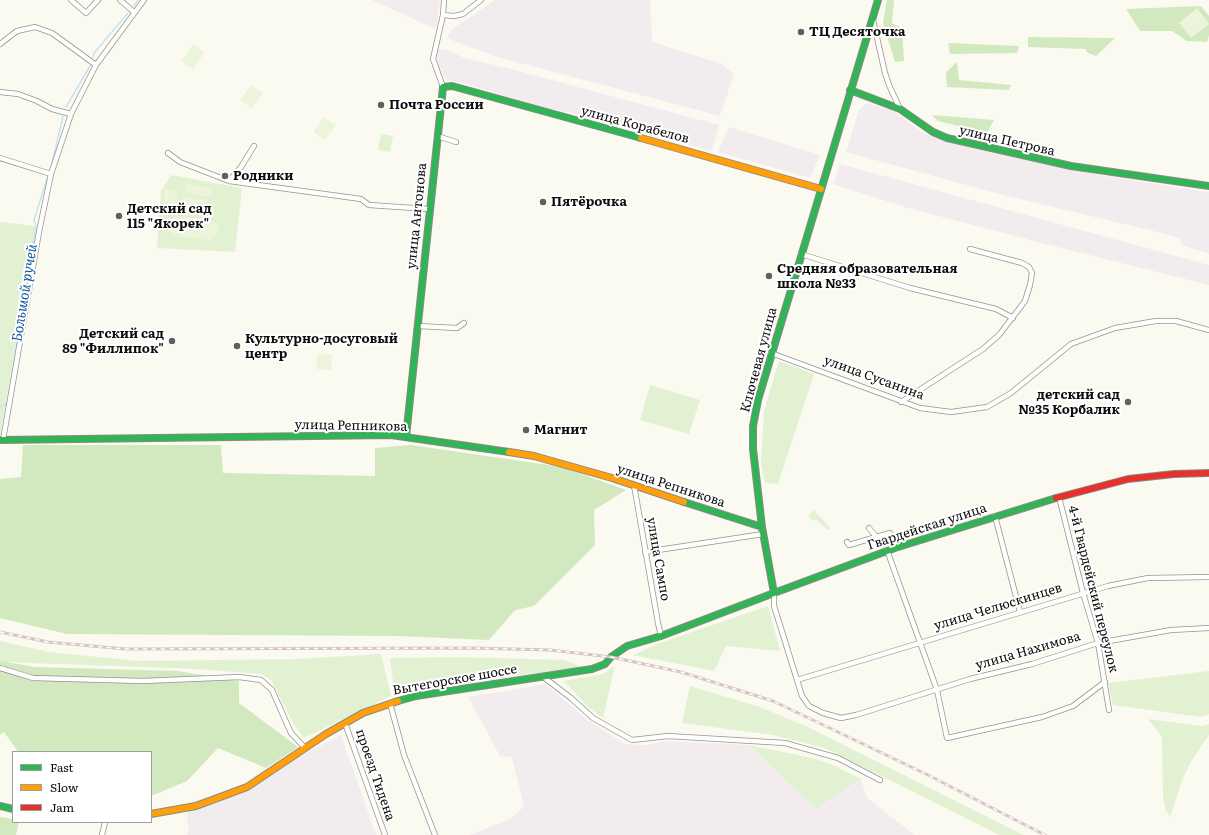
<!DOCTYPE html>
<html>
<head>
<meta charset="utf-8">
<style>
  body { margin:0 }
  #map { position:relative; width:1209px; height:835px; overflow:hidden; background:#fbfaf1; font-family:Literata,serif }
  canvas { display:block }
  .legend { position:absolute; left:12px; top:751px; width:140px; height:72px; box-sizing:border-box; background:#fff; border:1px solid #9e9e9e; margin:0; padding:5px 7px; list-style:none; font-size:12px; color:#0d0d0d }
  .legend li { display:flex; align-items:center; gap:8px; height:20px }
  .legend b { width:20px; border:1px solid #9e9e9e }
</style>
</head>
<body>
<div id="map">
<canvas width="1209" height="835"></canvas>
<ul class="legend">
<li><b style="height:5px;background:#30b455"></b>Fast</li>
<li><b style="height:5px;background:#ff9f0a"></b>Slow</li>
<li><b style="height:5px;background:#e5322d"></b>Jam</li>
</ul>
</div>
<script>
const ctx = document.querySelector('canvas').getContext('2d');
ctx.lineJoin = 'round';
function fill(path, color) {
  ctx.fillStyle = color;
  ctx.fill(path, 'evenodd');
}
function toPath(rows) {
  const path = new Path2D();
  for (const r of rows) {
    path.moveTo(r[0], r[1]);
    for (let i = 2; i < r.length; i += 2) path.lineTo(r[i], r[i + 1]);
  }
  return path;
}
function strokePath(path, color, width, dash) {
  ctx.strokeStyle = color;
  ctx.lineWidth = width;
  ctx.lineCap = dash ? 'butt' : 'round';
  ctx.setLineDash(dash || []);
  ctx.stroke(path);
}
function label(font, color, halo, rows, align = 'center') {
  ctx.font = font + ' Literata,serif';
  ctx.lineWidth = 4;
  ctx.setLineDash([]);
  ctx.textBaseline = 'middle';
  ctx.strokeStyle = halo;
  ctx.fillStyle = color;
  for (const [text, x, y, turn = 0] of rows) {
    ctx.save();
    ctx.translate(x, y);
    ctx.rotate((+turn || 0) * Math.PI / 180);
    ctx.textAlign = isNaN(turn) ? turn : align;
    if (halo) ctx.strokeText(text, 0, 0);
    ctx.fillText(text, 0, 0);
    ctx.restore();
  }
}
fill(toPath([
  [372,0,440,0,436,29,378,3],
  [495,0,650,0,652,42,722,64,734,74,720,116,494,56,449,39,448,35,454,28],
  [446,49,464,58,507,68,719,125,712,151,567,112,542,107,473,86,447,80,437,64,437,50],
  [867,103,895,112,922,132,948,143,1092,174,1209,192,1209,254,1182,245,1180,239,1166,234,1003,195,846,152,859,110],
  [729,127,820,155,810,178,718,152],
  [840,164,1209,265,1209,285,1034,241,908,208,833,184],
  [546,684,585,718,624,744,646,745,665,741,749,745,816,809,861,779,867,798,915,835,469,835,508,820,524,807,512,757,500,756,468,697],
  [341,735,376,835,187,835,189,832,187,816,192,801,237,789]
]), '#f2ecee');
fill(toPath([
  [381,134,393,136,390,152,378,150],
  [171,175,242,188,235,252,157,248,161,191],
  [0,222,36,226,0,436],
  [779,361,814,374,778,484,765,483,761,463,764,411],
  [650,385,700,400,689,434,640,420],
  [814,510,830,528,827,530,816,519,813,521,808,516],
  [768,606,780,651,726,646,714,671,633,655,657,644],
  [0,641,49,652,138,661,298,659,381,654,391,696,304,738,294,725,271,680,261,674,196,669,3,662,0,661],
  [456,657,565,660,581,667,478,681,394,688,390,658],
  [615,666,603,718,588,707,564,681,603,674],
  [1209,671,1209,714,1201,717,1113,705,1108,683],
  [690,686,760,707,808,727,1023,835,999,835,825,748,773,735,682,723],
  [1148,719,1203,726,1209,724,1209,735,1192,760,1182,780,1170,817,1165,808,1163,796,1162,737],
  [749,745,812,758,833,765,861,779,816,809]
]), '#e2f1d1');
fill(toPath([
  [887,0,894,0,892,23,902,28,904,61,895,62,883,23],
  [1201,6,1209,16,1209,35,1207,42,1187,41,1172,31,1140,31,1126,9],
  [1028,37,1115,38,1096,56,1088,53,1085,49,1028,47],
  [948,43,1019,46,1017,53,950,54],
  [957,62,959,80,1011,85,1009,90,947,87,946,72],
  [932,115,994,120,987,133,938,121],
  [23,445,221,445,223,473,375,476,375,448,411,445,562,467,626,490,594,510,595,545,534,606,515,610,489,640,398,636,67,634,0,618,0,479,21,477],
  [0,661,35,667,178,671,239,681,239,703,298,747,266,768,218,748,187,781,151,796,151,752,18,752,4,732,0,735],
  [0,817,13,819,13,822,19,822,16,835,0,835]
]), '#d2e8bf');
fill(toPath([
  [1197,8,1209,24,1191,38,1179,23],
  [193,44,205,52,193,69,181,61],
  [251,85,263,93,252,109,240,100],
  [324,117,336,125,325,140,313,132],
  [185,184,213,188,211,197,185,193],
  [165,189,177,190,175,209,163,208],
  [183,197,208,200,207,210,183,207],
  [176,216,212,220,219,225,218,234,210,240,175,236,167,231,168,220],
  [318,354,332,355,331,370,316,369]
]), '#ecf4db');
strokePath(toPath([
  [134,6,138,0],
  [93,57,94,53,128,13],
  [66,107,90,66],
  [51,168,63,116],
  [0,407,7,404,36,226,34,220,48,176]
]), '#c8e3f4', 1.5);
const street = toPath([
  [71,0,86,13,98,0],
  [120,0,134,12],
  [443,15,454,16,463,14,481,0],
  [873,20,885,73,889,85,900,109],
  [0,44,17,31,35,27,52,33,96,65],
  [443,87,433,59,443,15,444,0],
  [0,92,18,94,37,101,52,109,71,114],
  [437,136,456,142],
  [168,153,180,162,229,181,361,199,369,205,429,209],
  [0,158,51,174],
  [229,181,241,167,254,146],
  [801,254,910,288,996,309,1013,318],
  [418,326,457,328,464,323],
  [771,353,920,408,951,412,987,407,1011,393,1071,344,1115,328,1156,321,1176,321,1209,330],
  [901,402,983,349,999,335,1025,301,1030,285,1032,273,1029,267,1022,263,970,249],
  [3,440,39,232,51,174,71,114,96,65,144,0],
  [634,485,658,623,661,636],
  [1059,497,1083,593,1098,643,1109,710],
  [995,516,1020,612],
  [869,528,877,538],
  [847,542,849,545,890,533,895,548],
  [887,550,937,690,947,738,1042,717,1073,706,1105,682],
  [645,552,763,534],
  [774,593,774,606,802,696,809,706,823,713,841,718,856,715,970,679,1032,664,1098,643,1171,630,1209,628],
  [0,668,33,678,143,681,239,677,261,680,272,690,291,733,305,748],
  [542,676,571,698,593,718,632,740,668,736,785,743,838,758,880,780],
  [797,680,1108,586,1148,578,1209,577],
  [390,703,404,755,435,835],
  [345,723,385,835],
  [102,835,105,822]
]);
const fast = toPath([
  [850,90,900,109,933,132,947,138,1071,166,1209,186],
  [406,437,443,87,452,86,641,138],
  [0,440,391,435,509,452],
  [684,502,762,527,774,593,895,548,1056,498],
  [762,527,753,449,753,426,758,400,878,0],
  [398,701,416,696,592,669,605,664,611,657,627,646,661,636,774,593],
  [0,806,13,809]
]);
const slow = toPath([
  [641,138,821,189],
  [509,452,534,456,612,478,684,502],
  [151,814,196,806,247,787,326,734,363,713,398,701]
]);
const jam = toPath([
  [1056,498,1128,479,1174,474,1209,473]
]);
strokePath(street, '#949490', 6);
strokePath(fast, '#8b8a86', 8);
strokePath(slow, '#8b8a86', 8);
strokePath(jam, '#8b8a86', 8);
strokePath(street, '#fefefd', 4.5);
strokePath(fast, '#30b455', 6);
strokePath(slow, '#ff9f0a', 6);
strokePath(jam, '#e5322d', 6);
const rail = toPath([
  [0,632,48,642,125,649,474,648,550,650,611,657,681,672,773,701,926,774,1045,835]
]);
strokePath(rail, '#d7c5c3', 3);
strokePath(rail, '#fff', 1.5, [4.5]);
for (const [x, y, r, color] of [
  [801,32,4,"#60605d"],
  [381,105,4,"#60605d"],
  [225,176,4,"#60605d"],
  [543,202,4,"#60605d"],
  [119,216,4,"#60605d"],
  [769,276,4,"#60605d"],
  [172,341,4,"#60605d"],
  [237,346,4,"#60605d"],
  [1128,402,4,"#60605d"],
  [526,430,4,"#60605d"]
]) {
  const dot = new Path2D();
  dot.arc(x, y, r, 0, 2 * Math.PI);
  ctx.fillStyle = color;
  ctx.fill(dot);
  strokePath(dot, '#fff', 1.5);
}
label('bold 13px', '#0d0d0d', '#fff', [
  ["ТЦ Десяточка",809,32],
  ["Почта России",389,105],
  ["Родники",233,176],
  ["Пятёрочка",551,202],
  ["Детский сад",127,209],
  ["115 \"Якорек\"",127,224],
  ["Средняя образовательная",777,269],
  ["школа №33",777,284],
  ["Детский сад",164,334,"right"],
  ["89 \"Филлипок\"",164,349,"right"],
  ["Культурно-досуговый",245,339],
  ["центр",245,354],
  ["детский сад",1120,395,"right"],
  ["№35 Корбалик",1120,410,"right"],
  ["Магнит",534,430]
], 'left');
label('13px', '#0d0d0d', '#fff', [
  ["улица Корабелов",635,125,15],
  ["улица Петрова",1007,141,13],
  ["улица Антонова",417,216,-84],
  ["Ключевая улица",759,360,-75],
  ["улица Сусанина",874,378,20],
  ["улица Репникова",351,426,1],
  ["улица Репникова",671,486,18],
  ["Гвардейская улица",927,527,-18],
  ["улица Сампо",658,559,80],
  ["4-й Гвардейский переулок",1093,589,76],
  ["улица Челюскинцев",998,607,-17],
  ["улица Нахимова",1028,651,-16],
  ["Вытегорское шоссе",455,680,-10],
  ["проезд Тидена",375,775,71]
]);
label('italic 14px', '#165ba0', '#fff', [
  ["Большой ручей",25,293,-81]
]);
</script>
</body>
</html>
